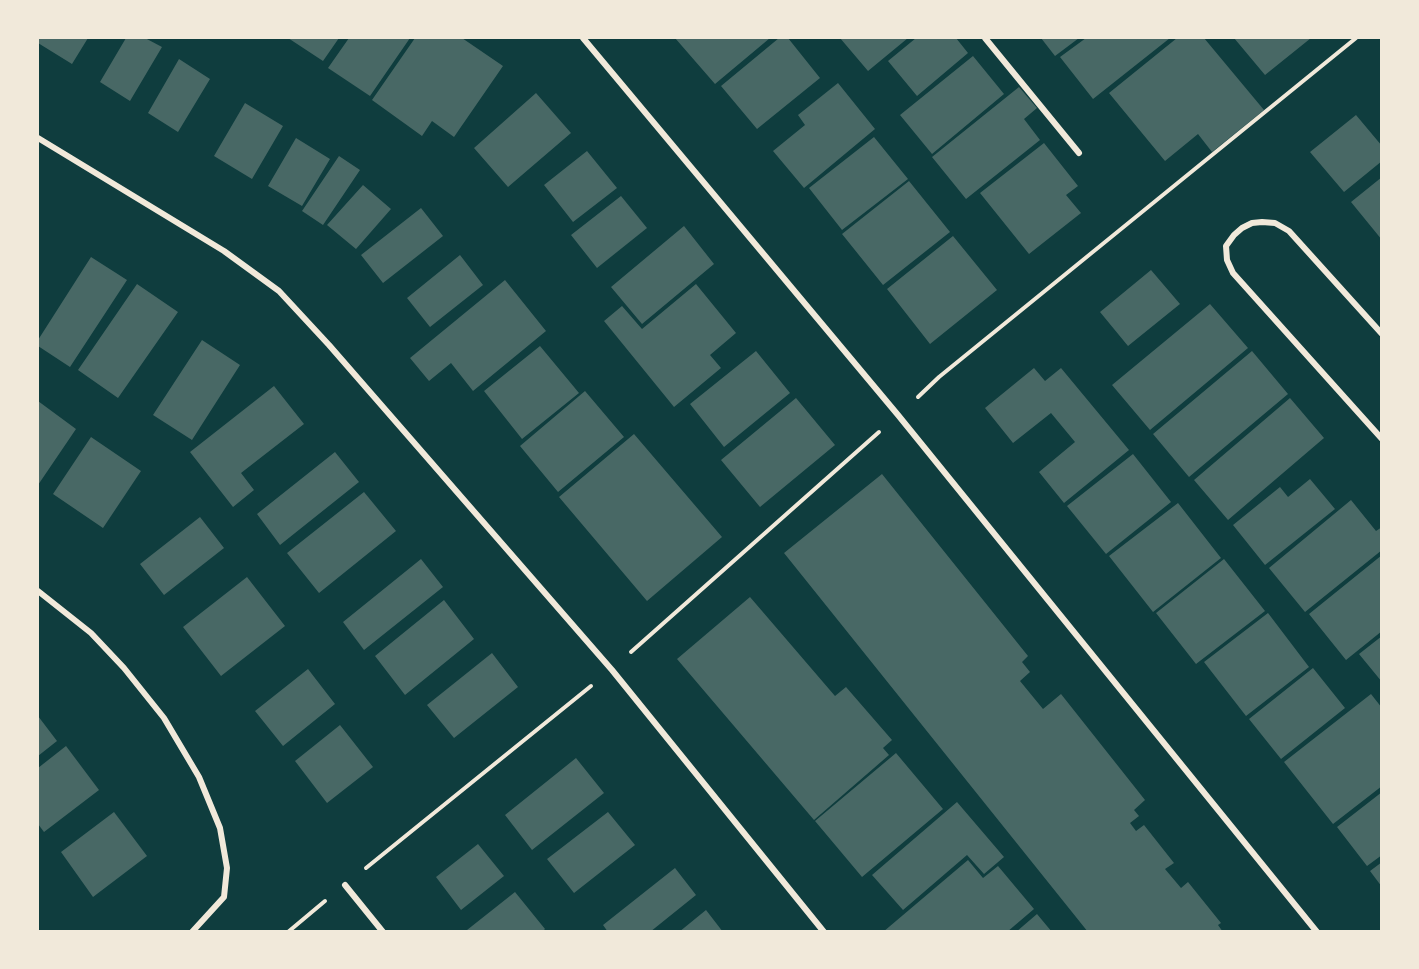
<!DOCTYPE html>
<html>
<head>
<meta charset="utf-8">
<style>
  body { margin:0 }
  #map { position:relative; width:1419px; height:969px; overflow:hidden; background:#0f3d3e; font-family:"Exo 2",sans-serif }
  canvas { display:block }
  .frame { position:absolute; inset:0; border:39px solid #f1e9da; pointer-events:none }
</style>
</head>
<body>
<div id="map">
<canvas width="1419" height="969"></canvas>
<div class="frame"></div>
</div>
<script>
const ctx = document.querySelector('canvas').getContext('2d');
ctx.lineJoin = 'round';
function fill(path, color) {
  ctx.fillStyle = color;
  ctx.fill(path, 'evenodd');
}
function toPath(rows) {
  const path = new Path2D();
  for (const r of rows) {
    path.moveTo(r[0], r[1]);
    for (let i = 2; i < r.length; i += 2) path.lineTo(r[i], r[i + 1]);
  }
  return path;
}
function strokePath(path, color, width, dash) {
  ctx.strokeStyle = color;
  ctx.lineWidth = width;
  ctx.lineCap = dash ? 'butt' : 'round';
  ctx.setLineDash(dash || []);
  ctx.stroke(path);
}
fill(toPath([
  [38,38,88,38,72,64,38,43],
  [126,38,145,38,162,47,130,101,100,82],
  [288,38,339,38,323,61],
  [349,38,410,38,370,96,328,68],
  [415,38,462,38,503,66,454,137,432,121,422,136,372,100],
  [675,38,770,38,715,84],
  [779,38,788,38,820,78,757,129,721,86],
  [840,38,908,38,868,71],
  [916,38,956,38,968,53,917,96,888,61],
  [1041,38,1079,38,1055,56],
  [1086,38,1170,38,1093,99,1060,57],
  [1177,38,1204,38,1264,110,1212,152,1198,134,1165,161,1109,93],
  [1234,38,1311,38,1265,75],
  [973,56,1004,94,932,154,900,115],
  [179,59,210,79,178,132,148,113],
  [838,83,875,129,804,188,773,151,805,125,798,115],
  [1019,87,1037,108,1024,119,1040,140,966,199,932,157],
  [536,93,571,133,508,187,474,148],
  [245,103,283,126,252,179,214,156],
  [1356,115,1382,146,1382,161,1344,192,1310,152],
  [874,137,908,179,842,230,809,188],
  [296,138,330,159,302,206,268,186],
  [1044,143,1078,186,1066,195,1081,213,1029,254,980,193],
  [587,151,617,188,573,222,544,185],
  [339,156,360,170,323,225,302,211],
  [1382,177,1382,240,1351,202],
  [909,181,950,232,883,285,842,234],
  [363,185,391,209,356,249,327,225],
  [621,196,647,228,597,268,571,235],
  [421,208,443,236,383,283,361,255],
  [684,226,714,264,642,324,611,287],
  [953,236,997,290,930,344,887,289],
  [460,255,483,285,430,327,407,298],
  [91,257,127,280,70,367,38,346,38,340],
  [1151,270,1180,304,1128,346,1100,312],
  [505,280,546,331,473,391,451,363,429,381,410,358],
  [137,284,178,312,118,398,78,370],
  [696,284,736,333,710,355,721,368,674,407,604,321,622,306,642,329],
  [1210,304,1248,348,1150,430,1112,385],
  [202,340,240,365,192,440,153,415],
  [540,346,579,393,522,439,484,391],
  [756,351,790,393,724,447,690,404],
  [1252,351,1288,394,1189,477,1153,434],
  [1034,368,1045,381,1061,368,1129,450,1064,503,1039,472,1075,442,1051,413,1013,443,985,408],
  [274,386,304,424,241,473,254,490,233,507,190,452],
  [585,391,624,437,558,492,520,446],
  [796,398,835,445,760,507,721,460],
  [1290,398,1324,438,1228,520,1194,480],
  [38,401,76,429,38,485],
  [634,434,722,537,647,601,559,497],
  [91,437,141,471,103,528,53,494],
  [335,452,359,482,280,545,257,514],
  [1133,454,1171,502,1106,554,1067,506],
  [882,474,1028,656,1022,662,1030,672,1020,681,1043,709,1061,694,1145,800,1134,810,1139,816,1130,823,1136,831,1144,825,1174,863,1165,869,1181,888,1188,882,1221,923,1218,925,1223,932,1088,932,784,553],
  [1310,479,1335,509,1265,565,1233,525,1280,487,1288,497],
  [364,492,396,531,319,593,287,553],
  [1351,500,1376,531,1382,527,1382,550,1305,612,1269,568],
  [1178,503,1221,558,1153,612,1109,556],
  [200,517,224,548,164,595,140,564],
  [1382,555,1382,631,1346,660,1309,614],
  [421,559,443,587,364,650,343,622],
  [1224,559,1265,611,1196,664,1156,613],
  [247,577,285,626,221,676,183,627],
  [750,597,835,696,846,687,892,740,883,748,889,755,814,820,677,659],
  [444,600,474,639,405,695,375,656],
  [1268,613,1309,667,1246,716,1204,662],
  [1382,636,1382,682,1359,654],
  [492,653,518,687,454,738,427,705],
  [1313,668,1345,708,1281,759,1249,719],
  [308,669,335,704,283,746,255,711],
  [1371,694,1382,708,1382,786,1333,824,1284,762],
  [38,716,57,741,38,756],
  [340,725,373,767,327,803,295,761],
  [66,746,99,790,44,832,38,824,38,768],
  [896,753,943,809,862,877,815,821],
  [576,758,604,793,532,850,505,815],
  [1382,792,1382,855,1367,866,1337,827],
  [957,802,1004,857,984,874,967,855,903,910,872,875],
  [114,812,147,856,93,897,61,852],
  [608,812,635,845,574,893,547,859],
  [478,844,504,876,461,910,436,877],
  [968,860,983,878,998,866,1034,909,1007,932,883,932],
  [1382,862,1382,887,1370,871],
  [675,868,696,895,650,932,608,932,603,925],
  [515,892,545,929,542,932,468,932,467,930],
  [706,910,723,932,679,932],
  [1037,914,1052,932,1016,932]
]), '#486865');
strokePath(toPath([
  [918,397,939,377,1356,38],
  [631,652,879,432],
  [366,868,591,686],
  [288,932,325,901]
]), '#f1e9da', 4);
strokePath(toPath([
  [583,38,898,415,1317,932],
  [985,38,1079,153],
  [38,138,224,251,279,291,329,345,612,670,824,932],
  [1382,334,1289,231,1275,223,1262,222,1252,223,1242,228,1234,235,1226,246,1227,260,1233,273,1382,439],
  [38,591,91,633,124,668,164,718,199,777,220,828,227,868,224,897,192,932],
  [345,885,383,932]
]), '#f1e9da', 6);
</script>
</body>
</html>
